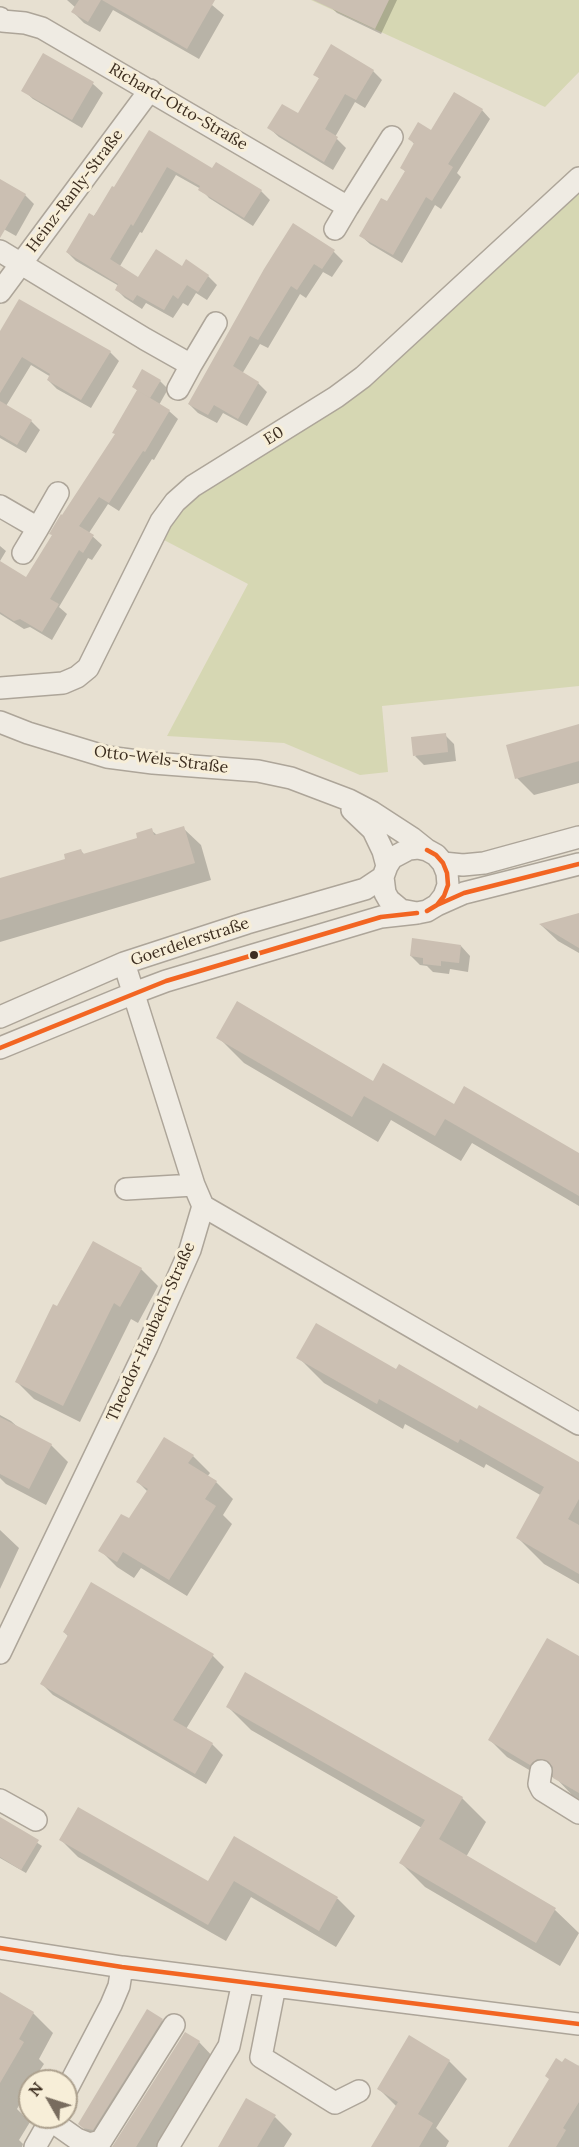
<!DOCTYPE html>
<html>
<head>
<meta charset="utf-8">
<style>
  body { margin:0 }
  #map { position:relative; width:579px; height:2147px; overflow:hidden; background:#e7e0d1; font-family:Lora,serif }
  canvas { display:block }
  .north { position:absolute; left:18px; top:2069px; width:60px; height:60px; box-sizing:border-box; background:#f7eed8; border:2px solid #ada18e; border-radius:50%; rotate:309deg; font-size:16px; font-weight:700; line-height:24px; text-align:center; color:#3d2e20 }
  .north::after { content:''; display:block; margin:auto; width:21px; height:27px; background:#786c5e; clip-path:polygon(50% 0,100% 100%,50% 72%,0 100%) }
</style>
</head>
<body>
<div id="map">
<canvas width="579" height="2147"></canvas>
<div class="north">N</div>
</div>
<script>
const ctx = document.querySelector('canvas').getContext('2d');
ctx.lineJoin = 'round';
function fill(path, color) {
  ctx.fillStyle = color;
  ctx.fill(path, 'evenodd');
}
function toPath(rows) {
  const path = new Path2D();
  for (const r of rows) {
    path.moveTo(r[0], r[1]);
    for (let i = 2; i < r.length; i += 2) path.lineTo(r[i], r[i + 1]);
  }
  return path;
}
function strokePath(path, color, width, dash) {
  ctx.strokeStyle = color;
  ctx.lineWidth = width;
  ctx.lineCap = dash ? 'butt' : 'round';
  ctx.setLineDash(dash || []);
  ctx.stroke(path);
}
function label(font, color, halo, rows, align = 'center') {
  ctx.font = font + ' Lora,serif';
  ctx.lineWidth = 6;
  ctx.setLineDash([]);
  ctx.textBaseline = 'middle';
  ctx.strokeStyle = halo;
  ctx.fillStyle = color;
  for (const [text, x, y, turn = 0] of rows) {
    ctx.save();
    ctx.translate(x, y);
    ctx.rotate((+turn || 0) * Math.PI / 180);
    ctx.textAlign = isNaN(turn) ? turn : align;
    if (halo) ctx.strokeText(text, 0, 0);
    ctx.fillText(text, 0, 0);
    ctx.restore();
  }
}
fill(toPath([
  [311,0,579,0,579,72,545,107],
  [579,188,579,686,382,706,388,772,360,775,284,743,167,736,248,584,164,540,182,506,358,393]
]), '#d6d7b3');
fill(toPath([
  [67,0,206,0,224,15,199,59,113,10,100,32,84,23,73,12,76,8],
  [334,0,397,0,381,34,337,13,331,7],
  [44,55,93,84,103,93,82,128,33,99,23,90],
  [373,71,382,80,365,108,355,102,335,137,346,148,333,170,279,137,269,128,298,115,320,79,315,75],
  [482,110,490,119,457,173,461,177,441,209,435,205,402,263,370,244,361,236,387,203,406,172,402,168,415,145,410,139],
  [149,132,213,170,261,191,270,200,253,226,209,198,201,189,176,175,142,233,140,232,120,266,139,279,182,268,208,276,217,285,207,300,196,293,188,306,183,303,173,318,146,303,142,309,125,298,116,289,119,286,76,261,67,252,114,189],
  [0,181,25,195,34,204,16,236,0,227],
  [294,225,334,252,343,261,332,277,323,272,306,298,300,294,268,348,260,344,242,374,258,383,267,392,247,426,223,413,217,423,198,413,189,404],
  [0,334,110,352,119,361,91,408,57,389,48,380,51,377,31,365,6,406,31,421,40,430,26,453,0,438],
  [160,381,168,389,159,405,169,411,178,419,154,460,152,459,119,511,108,504,89,533,102,545,92,560,88,558,59,607,67,614,52,640,30,627,24,629,0,614,0,563,27,579,63,517,116,435,138,391,134,387],
  [0,546,6,551,0,561],
  [579,725,579,783,534,795,517,778],
  [445,735,454,744,456,761,424,765,415,756],
  [183,828,201,845,211,880,0,942,0,879,67,860,80,850,85,855,139,839,151,830,157,835],
  [579,915,579,953,558,941,541,925],
  [461,946,470,956,468,972,450,969,449,974,433,972,427,966,420,965,411,956],
  [218,1037,374,1083,579,1154,579,1206,472,1143,461,1161,391,1120,378,1142,244,1063],
  [141,1269,158,1286,138,1323,131,1319,80,1422,34,1399,17,1382,58,1308],
  [298,1357,397,1371,478,1411,579,1464,579,1584,544,1564,518,1538,542,1496,486,1464,484,1468,405,1424,403,1429,324,1383],
  [0,1415,11,1421,20,1429,51,1445,68,1462,46,1505,6,1484,0,1478],
  [193,1456,210,1473,207,1477,216,1482,233,1499,223,1515,232,1524,187,1596,141,1568,134,1578,117,1567,100,1550,129,1521,148,1492,138,1482],
  [0,1530,19,1548,0,1589],
  [64,1632,213,1656,224,1667,186,1729,212,1744,223,1755,206,1784,53,1695,42,1684,69,1637],
  [579,1658,579,1799,572,1795,554,1776,548,1781,507,1757,490,1740],
  [227,1706,462,1798,486,1822,466,1857,555,1910,579,1933,560,1966,425,1887,401,1863,422,1828,251,1730],
  [0,1818,42,1846,26,1873,0,1858],
  [235,1838,338,1899,355,1916,336,1947,251,1897,226,1941,78,1857,61,1840,208,1883],
  [0,1994,33,2013,53,2033,39,2059,44,2064,33,2081,30,2081,30,2086,17,2109,30,2122,19,2140,23,2144,22,2147,0,2147],
  [162,2020,179,2037,110,2146,102,2144,79,2124],
  [410,2038,449,2061,467,2079,436,2128,449,2141,446,2147,372,2147,397,2107,379,2089],
  [199,2042,216,2060,163,2147,114,2147],
  [579,2065,579,2147,510,2147,578,2067],
  [275,2117,292,2134,284,2147,219,2147]
]), '#0003');
fill(toPath([
  [79,0,101,0,88,22,71,12],
  [102,0,215,0,187,49],
  [313,0,389,0,375,29],
  [331,44,374,70,356,100,345,94,325,129,338,137,324,162,267,128,282,104,298,113,319,78,313,75],
  [43,53,94,82,72,120,21,91],
  [454,92,483,109,448,164,453,167,432,201,426,197,393,255,359,236,381,198,387,201,405,171,400,168,414,143,408,139,418,122,431,130],
  [149,130,212,168,216,162,262,190,244,218,198,190,200,186,167,167,133,226,131,224,110,259,138,277,156,249,182,266,186,259,209,275,198,292,187,285,178,299,173,295,164,310,137,295,133,301,115,290,118,284,66,252,89,213,94,216,112,186,114,187],
  [0,179,26,194,0,238],
  [293,223,335,250,322,269,314,264,297,290,291,286,258,340,250,336,233,366,259,382,238,419,214,405,208,415,188,404,264,269],
  [19,299,111,351,81,400,47,380,50,374,22,357,0,393,0,331],
  [142,369,161,380,150,398,132,387],
  [137,390,170,410,145,452,143,451,109,503,99,497,79,526,94,535,83,553,79,550,50,599,59,604,42,632,20,619,14,621,0,612,0,561,26,577,52,535,49,534,61,514,62,515,115,434,112,433],
  [0,401,32,420,17,445,0,435],
  [579,724,579,761,515,779,506,745],
  [446,733,448,752,413,756,411,737],
  [184,826,195,863,0,920,0,878,65,859,64,854,81,849,83,854,137,838,136,833,152,828,154,835],
  [579,913,579,948,539,924],
  [412,938,461,945,459,963,441,961,441,966,423,964,423,958,410,956],
  [237,1001,373,1081,383,1063,454,1104,464,1086,579,1153,579,1196,445,1119,435,1136,364,1096,352,1117,216,1038],
  [93,1241,142,1268,120,1307,114,1303,63,1406,15,1382,53,1304,57,1306],
  [316,1323,396,1369,399,1364,477,1409,479,1405,579,1462,579,1499,568,1519,579,1525,579,1574,516,1538,544,1487,460,1439,458,1443,379,1399,377,1404,296,1358],
  [0,1417,52,1444,29,1489,0,1474],
  [164,1437,194,1455,188,1463,217,1481,205,1499,216,1506,169,1580,123,1552,117,1562,98,1551,121,1514,129,1518,148,1489,136,1482],
  [91,1582,214,1654,173,1720,213,1743,195,1774,40,1684,68,1635,63,1632],
  [547,1638,579,1656,579,1793,553,1778,553,1767,548,1761,537,1759,530,1765,488,1740],
  [245,1672,463,1797,439,1839,556,1908,536,1943,399,1863,425,1820,226,1707],
  [78,1807,208,1881,234,1836,338,1897,319,1931,234,1881,208,1925,59,1840],
  [0,1817,39,1840,21,1870,0,1857],
  [0,1992,34,2012,19,2039,24,2042,0,2083],
  [147,2009,163,2019,93,2130,83,2128,78,2124],
  [185,2032,200,2041,136,2147,112,2147],
  [409,2035,450,2060,418,2114,433,2123,419,2147,371,2147,398,2102,377,2089],
  [556,2058,562,2062,565,2058,579,2066,579,2102,563,2128,566,2130,556,2147,508,2147,549,2079,545,2076],
  [246,2098,276,2115,257,2147,218,2147]
]), '#cbbfb2');
const minor = toPath([
  [0,18,2,21,25,23,42,28,348,207,392,137],
  [335,229,348,207],
  [0,251,145,339,191,365,216,323],
  [0,292,150,90],
  [178,389,191,365],
  [0,506,38,528,58,493],
  [23,553,38,528],
  [0,688,63,683,77,677,88,668,161,521,175,502,193,486,336,397,363,377,579,178],
  [0,722,28,733,107,757,153,763,258,771,291,778,349,800,372,812,412,838,427,850],
  [352,810,373,830,383,851,387,866],
  [443,863,463,865,484,863,579,837],
  [437,905,464,893,579,864],
  [0,1017,124,963,247,923,365,889,383,877],
  [0,1048,134,993,166,981,381,917,417,913,427,911,437,905,444,896,448,885,447,873,443,863,436,855,427,850,418,848,409,849,392,858,387,866,383,877,385,893,389,900,401,910,417,913],
  [126,1189,194,1185],
  [203,1206,579,1424],
  [0,1653,147,1347,190,1250,203,1206,194,1185,124,963],
  [541,1771,539,1784,542,1790,579,1813],
  [0,1800,36,1820],
  [0,1948,122,1967,579,2024],
  [275,1986,261,2057,335,2103,359,2091],
  [66,2091,111,2005,119,1986,122,1967],
  [50,2120,77,2139,90,2144,101,2141,174,2025],
  [35,2147,52,2117],
  [168,2147,229,2046,243,1982]
]);
strokePath(minor, '#ada599', 24);
strokePath(minor, '#efebe3', 21);
strokePath(toPath([
  [427,850,436,855,443,863,447,873,448,885,444,896,437,905,427,911],
  [437,905,464,893,579,864],
  [0,1048,166,981,381,917,417,913],
  [0,1948,122,1967,579,2024]
]), '#f26522', 4.5);
for (const [x, y, r, color] of [
  [254,955,5,"#3d2e20"]
]) {
  const dot = new Path2D();
  dot.arc(x, y, r, 0, 2 * Math.PI);
  ctx.fillStyle = color;
  ctx.fill(dot);
  strokePath(dot, '#f7eed8', 2);
}
label('16px', '#3d2e20', '#f7eed8', [
  ["Richard-Otto-Straße",178,107,30],
  ["Heinz-Ranly-Straße",75,191,-53],
  ["E0",274,436,-32],
  ["Otto-Wels-Straße",161,760,7],
  ["Goerdelerstraße",190,942,-18],
  ["Theodor-Haubach-Straße",151,1332,-66]
]);
</script>
</body>
</html>
